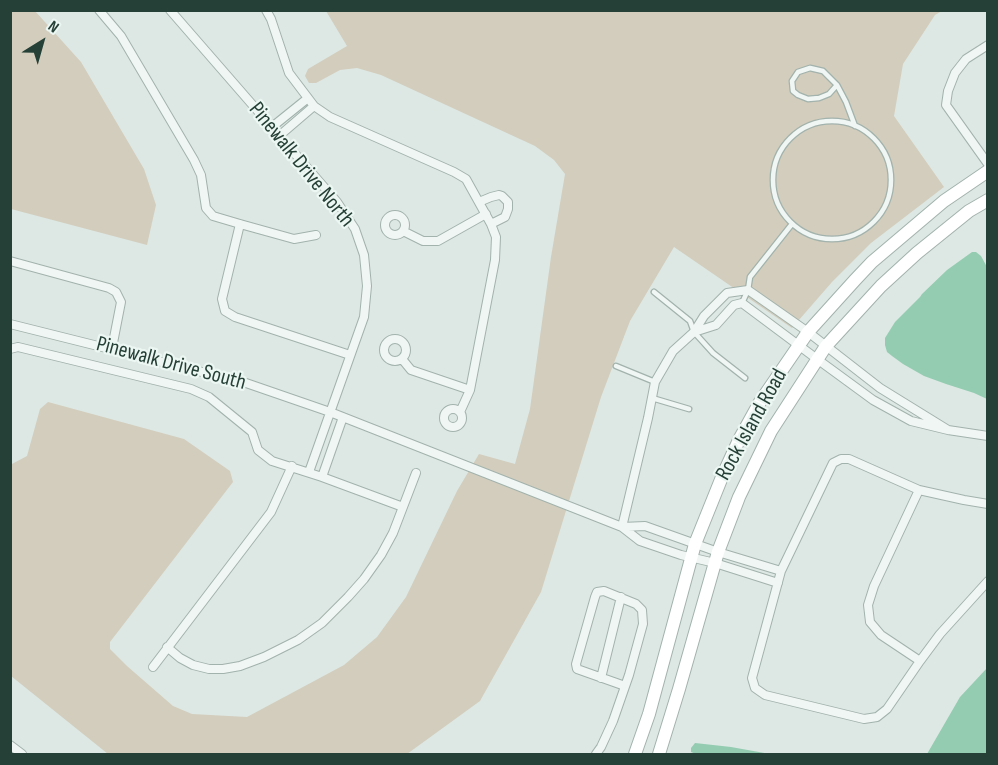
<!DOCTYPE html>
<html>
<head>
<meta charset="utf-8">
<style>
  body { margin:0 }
  #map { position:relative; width:998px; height:765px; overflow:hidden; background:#dde8e4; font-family:"Sofia Sans Condensed",sans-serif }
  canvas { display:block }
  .frame { position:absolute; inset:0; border:12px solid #254036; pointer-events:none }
  .north { position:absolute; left:12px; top:12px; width:60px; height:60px; -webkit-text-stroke:4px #ecf6f2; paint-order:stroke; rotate:37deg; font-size:16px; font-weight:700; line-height:24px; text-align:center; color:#254036 }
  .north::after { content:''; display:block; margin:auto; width:21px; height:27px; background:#254036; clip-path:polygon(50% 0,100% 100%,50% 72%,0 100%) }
</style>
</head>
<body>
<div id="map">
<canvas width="998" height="765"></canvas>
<div class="frame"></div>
<div class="north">N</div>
</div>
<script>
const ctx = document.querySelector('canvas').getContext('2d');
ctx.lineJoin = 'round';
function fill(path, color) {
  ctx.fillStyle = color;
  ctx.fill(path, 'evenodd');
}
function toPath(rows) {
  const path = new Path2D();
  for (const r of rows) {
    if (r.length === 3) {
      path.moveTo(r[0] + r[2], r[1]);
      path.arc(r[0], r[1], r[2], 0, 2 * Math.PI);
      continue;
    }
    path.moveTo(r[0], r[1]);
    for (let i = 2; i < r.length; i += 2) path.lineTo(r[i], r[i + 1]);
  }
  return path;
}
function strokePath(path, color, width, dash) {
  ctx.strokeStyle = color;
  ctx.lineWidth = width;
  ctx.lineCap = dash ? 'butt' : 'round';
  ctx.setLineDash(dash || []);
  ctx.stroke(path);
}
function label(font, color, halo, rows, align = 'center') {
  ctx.font = font + ' "Sofia Sans Condensed",sans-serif';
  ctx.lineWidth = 4.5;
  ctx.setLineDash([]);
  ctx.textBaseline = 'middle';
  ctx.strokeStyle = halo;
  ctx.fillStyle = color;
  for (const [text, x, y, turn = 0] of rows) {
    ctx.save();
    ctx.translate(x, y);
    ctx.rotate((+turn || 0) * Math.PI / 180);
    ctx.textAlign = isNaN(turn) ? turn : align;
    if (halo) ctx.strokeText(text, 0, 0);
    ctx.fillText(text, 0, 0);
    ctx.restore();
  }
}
fill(toPath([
  [10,11,35,11,81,62,144,169,156,205,147,245,11,209],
  [326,11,942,11,935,15,903,64,894,116,944,187,871,243,832,282,792,328,674,247,630,321,601,397,541,592,480,701,407,754,108,754,11,676,10,465,27,456,40,409,48,402,184,439,230,471,233,482,110,642,110,649,127,666,173,706,192,714,247,717,344,665,377,637,406,597,457,491,479,454,515,464,530,409,551,257,565,174,554,160,535,146,381,75,357,68,340,70,316,83,309,83,305,76,308,69,347,46]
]), '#d3cdbd');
fill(toPath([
  [972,252,976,252,981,256,987,267,987,399,974,393,946,384,924,376,903,364,892,356,887,352,885,345,885,338,895,322,920,297,922,294,947,270],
  [987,668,987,754,927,754,960,697],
  [695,743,731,747,770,754,696,754,691,752,691,748]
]), '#94ccb1');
const service = toPath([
  [837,85,829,94,819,98,808,99,798,95,793,91,792,81,798,72,810,68,823,71,837,85,846,102,855,126],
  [832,180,59],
  [654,292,690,321,694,332,713,353,745,378],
  [742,303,748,290,750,277,792,224],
  [616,366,655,382],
  [652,398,689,409]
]);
const minor = toPath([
  [99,10,121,36,194,160,201,175,206,208,213,216,240,224,294,239,316,235],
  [170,10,337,202,355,229,364,255,367,286,364,317,309,472],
  [266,10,271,19,289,73,314,106,330,117,454,172,466,179,491,224,496,237,495,260,470,390,460,412],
  [988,45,966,59,955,73,948,91,946,105,988,164],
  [272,127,308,98],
  [279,136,314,106],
  [479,202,491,197,499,195,502,196,508,202,508,209,505,217,491,224],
  [395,225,10],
  [240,224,222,299,225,311,235,317,350,355],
  [403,231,423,241,438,241,486,214],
  [10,261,109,288,116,292,121,302,112,348],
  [10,324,246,383,330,412,622,527,640,541,681,555,715,563,778,583],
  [694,332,716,325,734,305,742,303,817,359,873,400,911,421,948,430,988,436],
  [395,350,11],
  [10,349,18,347,191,389,209,397,252,432,258,450,272,461,322,477,403,507],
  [402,359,411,370,470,390],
  [453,418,9],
  [322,477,343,417],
  [919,490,874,586,868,605,870,622,881,635,920,661],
  [988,504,964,500,919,490,849,459,841,459,833,463,781,571,752,678,755,688,765,695,864,719,877,717,887,709,920,661,940,634,988,581],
  [622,527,648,418,655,382,673,351,694,332,704,316,727,293,748,290,808,332,880,388,948,430],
  [622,527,645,526,718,552,781,571],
  [167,647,180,658,193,665,209,669,223,669,240,666,264,657,298,640,322,623,348,597,364,579,381,555,393,533,416,473],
  [153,667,271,512,292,466],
  [601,678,621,597],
  [10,745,22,754],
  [596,754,601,747,613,721,629,675,643,624,642,610,636,604,604,591,597,592,595,597,576,664,577,669,625,686]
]);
const secondary = toPath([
  [635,754,649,714,695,544,722,477,739,440,760,402,808,332,855,280,872,262,944,201,988,171],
  [659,754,679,689,718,552,739,497,771,431,826,346,881,286,917,253,969,211,988,200]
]);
strokePath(service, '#a2b2ac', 7);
strokePath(minor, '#a2b2ac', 10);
strokePath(secondary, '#a2b2ac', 14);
strokePath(service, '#f0f6f4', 4.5);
strokePath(minor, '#f0f6f4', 8);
strokePath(secondary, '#fff', 12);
label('22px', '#254036', '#ecf6f2', [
  ["Pinewalk Drive North",301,165,51],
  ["Pinewalk Drive South",171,364,15],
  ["Rock Island Road",752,425,-61]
]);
</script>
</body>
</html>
